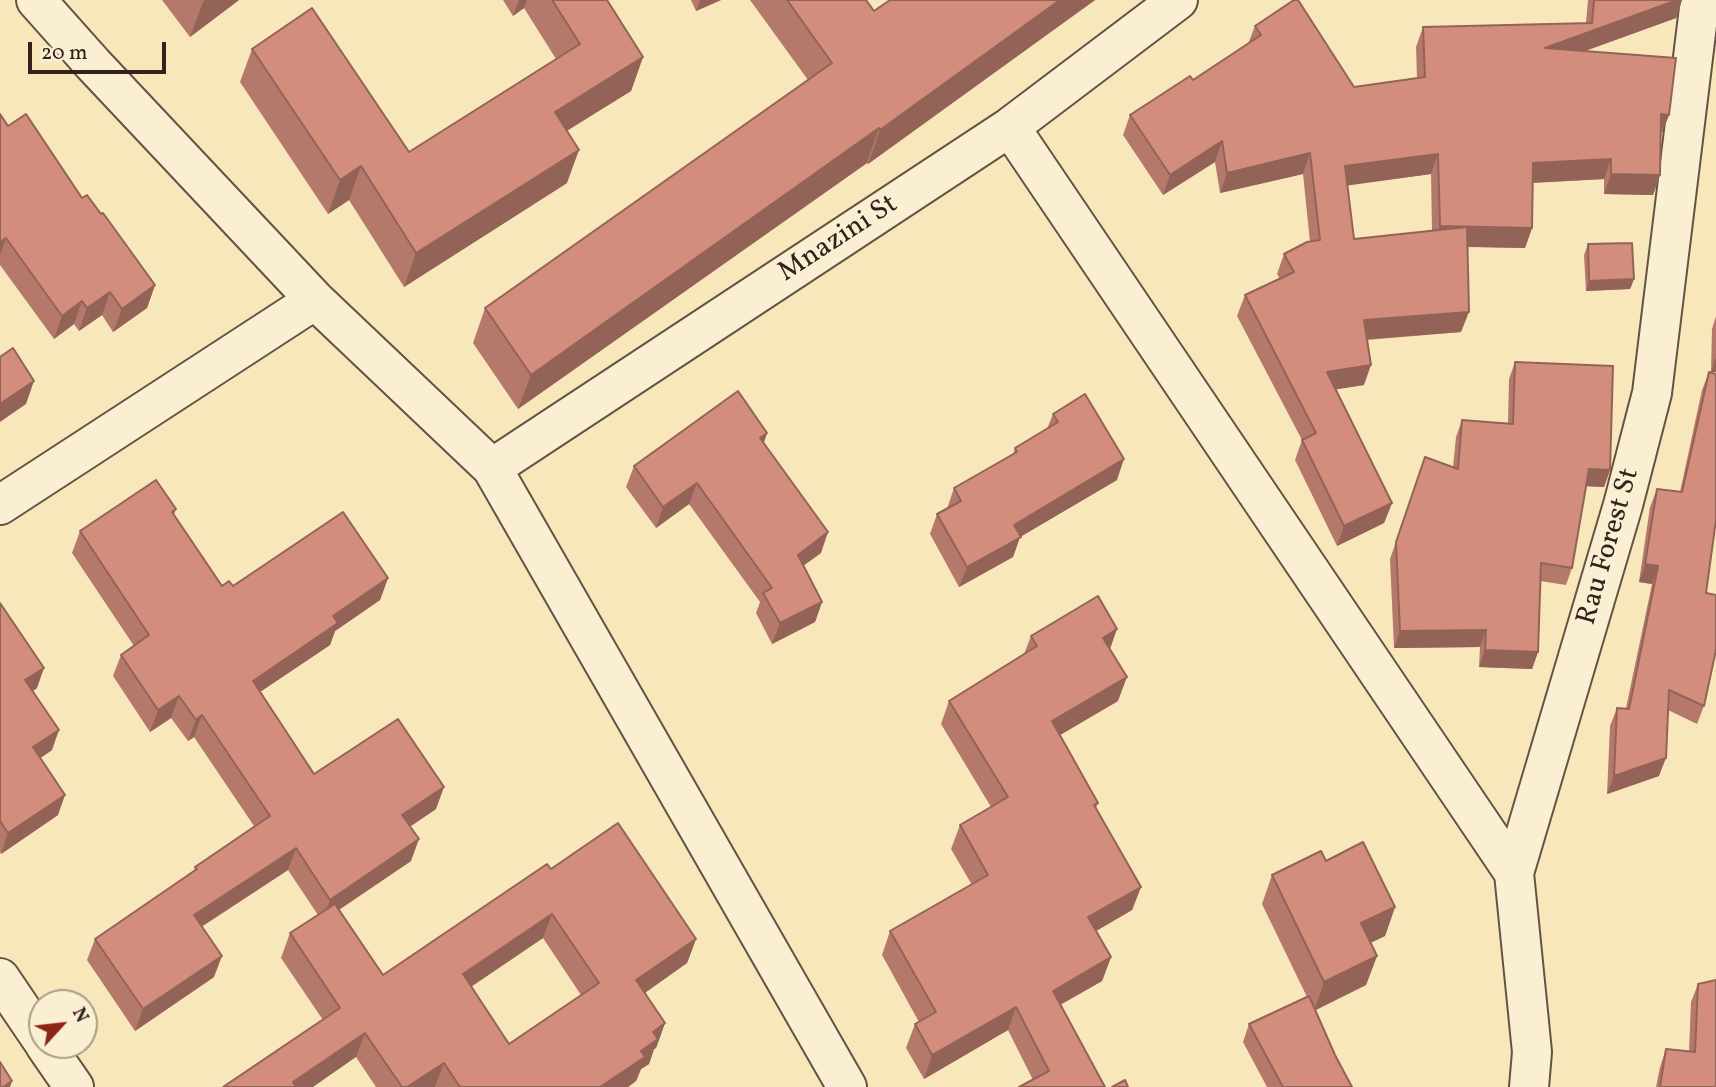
<!DOCTYPE html>
<html>
<head>
<meta charset="utf-8">
<style>
  body { margin:0 }
  #map { position:relative; width:1716px; height:1087px; overflow:hidden; background:#f7e7bb; font-family:Vollkorn,serif }
  canvas { display:block }
  .north { position:absolute; left:28px; top:989px; width:70px; height:70px; box-sizing:border-box; background:#faefd3; border:2px solid #aa9d89; border-radius:50%; rotate:63deg; font-size:19px; font-weight:700; line-height:28px; text-align:center; color:#32221b }
  .north::after { content:''; display:block; margin:auto; width:24px; height:32px; background:#8f2418; clip-path:polygon(50% 0,100% 100%,50% 72%,0 100%) }
  .scale { position:absolute; left:28px; top:42px; width:138px; height:32px; box-sizing:border-box; border:4px solid #32221b; border-top:0; padding-left:9px; font-size:21px; line-height:24px; white-space:nowrap; color:#32221b; -webkit-text-stroke:5px #faefd3; paint-order:stroke }
</style>
</head>
<body>
<div id="map">
<canvas width="1716" height="1087"></canvas>
<div class="north">N</div>
<div class="scale">20 m</div>
</div>
<script>
const ctx = document.querySelector('canvas').getContext('2d');
ctx.lineJoin = 'round';
function toPath(rows) {
  const path = new Path2D();
  for (const r of rows) {
    path.moveTo(r[0], r[1]);
    for (let i = 2; i < r.length; i += 2) path.lineTo(r[i], r[i + 1]);
  }
  return path;
}
function strokePath(path, color, width, dash) {
  ctx.strokeStyle = color;
  ctx.lineWidth = width;
  ctx.lineCap = dash ? 'butt' : 'round';
  ctx.setLineDash(dash || []);
  ctx.stroke(path);
}
function fill(path, color) {
  ctx.fillStyle = color;
  ctx.fill(path, 'evenodd');
}
function label(font, color, halo, rows, align = 'center') {
  ctx.font = font + ' Vollkorn,serif';
  ctx.lineWidth = 5;
  ctx.setLineDash([]);
  ctx.textBaseline = 'middle';
  ctx.strokeStyle = halo;
  ctx.fillStyle = color;
  for (const [text, x, y, turn = 0] of rows) {
    ctx.save();
    ctx.translate(x, y);
    ctx.rotate((+turn || 0) * Math.PI / 180);
    ctx.textAlign = isNaN(turn) ? turn : align;
    if (halo) ctx.strokeText(text, 0, 0);
    ctx.fillText(text, 0, 0);
    ctx.restore();
  }
}
const street = toPath([
  [36,0,93,64,315,300,492,468,847,1087],
  [1010,127,1514,873],
  [492,468,1010,127,1178,0],
  [0,505,315,300],
  [0,978,42,1040],
  [45,1045,74,1087],
  [1529,1087,1532,1052,1514,873,1623,505,1652,393,1700,0]
]);
strokePath(street, '#635343', 42);
strokePath(street, '#faefd3', 38);
fill(toPath([
  [162,0,239,0,190,37],
  [503,0,607,0,643,57,631,91,567,131,567,183,404,287,349,200,328,214,240,82,252,49,409,152,556,59,524,8,513,16],
  [691,0,721,0,696,11],
  [750,0,866,0,874,11,890,0,1095,0,868,164,867,163,518,409,473,343,485,308,808,80],
  [1588,0,1682,0,1676,18,1585,51,1669,115,1661,135,1660,175,1653,195,1604,194,1604,179,1533,183,1532,228,1525,248,1467,247,1461,332,1367,340,1364,385,1336,389,1392,503,1384,523,1337,546,1295,460,1302,440,1237,316,1245,295,1280,279,1277,274,1284,254,1310,242,1303,174,1220,193,1215,162,1163,195,1123,135,1130,115,1193,80,1248,44,1255,26,1354,87,1417,78,1416,47,1423,27,1586,23],
  [1431,174,1432,231,1354,239,1347,185],
  [0,114,8,126,82,198,155,285,147,308,113,332,102,315,79,331,74,324,54,339,0,265],
  [1588,244,1634,279,1630,289,1586,291,1584,255],
  [1716,316,1716,372,1711,372,1712,329],
  [1515,362,1610,470,1604,487,1586,486,1572,568,1566,585,1540,581,1538,652,1532,669,1479,667,1480,647,1394,648,1390,559,1425,457,1453,467,1456,437,1462,420,1508,423,1509,379],
  [1709,372,1704,706,1697,724,1668,710,1659,776,1607,794,1610,726,1617,708,1626,708,1652,584,1639,582,1650,507,1657,489,1680,492,1702,390],
  [1053,414,1117,480,1020,537,1013,557,959,587,930,534,937,514,947,509,954,488,1013,455,1015,448,1047,429],
  [767,433,764,443,821,553,803,566,822,602,815,622,772,644,756,613,760,602,689,504,656,528,626,487,634,466],
  [176,509,174,515,222,586,388,578,380,600,335,631,330,645,260,692,314,774,436,809,410,826,411,861,339,910,383,975,551,869,696,939,687,963,645,993,665,1023,656,1048,654,1049,649,1064,641,1069,636,1081,628,1087,376,1087,356,1057,323,1020,281,958,290,933,318,915,288,870,202,926,214,977,135,1031,87,960,95,939,194,871,195,867,254,826,194,737,188,741,171,718,150,732,113,676,121,655,134,646,72,553,80,531],
  [543,938,581,995,509,1044,471,987],
  [0,603,37,688,33,691,52,750,40,758,58,815,1,854,0,852],
  [1031,636,1110,649,1118,701,1060,735,1098,803,1096,808,1141,887,1132,910,1096,931,1111,957,1102,981,1060,1005,1105,1087,1033,1080,1008,1030,924,1079,906,1048,915,1024,919,1022,882,955,890,931,972,885,951,849,960,825,991,807,941,724,949,701,1024,654],
  [1272,875,1395,907,1385,936,1370,943,1377,956,1366,985,1315,1010,1335,1055,1352,1087,1267,1087,1243,1042,1249,1024,1307,997,1262,904],
  [1698,984,1716,1087,1656,1087,1660,1067,1666,1049,1689,1051,1691,1002]
]), '#b5796c');
fill(toPath([
  [205,0,239,0,190,37,203,2],
  [519,0,527,0,524,8,513,16],
  [700,0,721,0,696,11],
  [1060,0,1095,0,868,164,880,130],
  [1677,0,1682,0,1676,18,1538,68,1545,48],
  [643,57,631,91,543,145,555,112],
  [1661,114,1669,115,1661,135],
  [879,128,867,163,518,409,531,375],
  [1222,141,1215,162,1163,195,1170,175],
  [579,150,567,183,404,287,416,253],
  [1310,153,1303,174,1220,193,1227,173],
  [1438,154,1431,174,1337,187,1345,166],
  [1611,159,1604,179,1526,183,1533,163],
  [361,166,349,200,328,214,340,180],
  [1611,174,1660,175,1653,195,1604,194],
  [1440,226,1532,228,1525,248,1432,246],
  [6,238,0,255,0,242],
  [1634,279,1630,289,1586,291,1589,281],
  [155,285,147,308,113,332,122,309],
  [110,292,102,315,79,331,87,308],
  [82,301,74,324,54,339,62,316],
  [1469,312,1461,332,1356,340,1364,320],
  [1716,357,1716,372,1711,372],
  [1371,365,1364,385,1320,392,1327,372],
  [34,381,26,404,0,422,0,404],
  [767,433,760,453,760,438],
  [1124,459,1117,480,1020,537,1013,557,959,587,967,567,1014,525],
  [1589,469,1610,470,1604,487,1583,486],
  [697,483,689,504,656,528,663,507],
  [1392,503,1384,523,1337,546,1344,526],
  [828,532,821,553,790,575,798,555],
  [1645,564,1658,566,1652,584,1639,582],
  [388,578,380,600,335,631,330,645,245,702,253,681,333,616],
  [822,602,815,622,772,644,780,623],
  [1117,629,1109,652,1103,638],
  [1486,630,1480,647,1394,648,1400,631],
  [1485,650,1538,652,1532,669,1479,667],
  [44,668,37,688,18,701,25,680],
  [1127,677,1118,701,1043,745,1052,721],
  [179,696,171,718,150,732,158,710],
  [202,715,194,737,188,741,196,720],
  [59,730,52,750,26,768,33,747],
  [1666,758,1659,776,1607,794,1614,776],
  [444,787,436,809,395,837,402,815],
  [65,795,58,815,1,854,8,833],
  [419,839,411,861,322,921,330,900],
  [296,848,288,870,186,937,194,915],
  [1141,887,1132,910,1079,941,1088,917],
  [1395,907,1385,936,1351,952,1361,923],
  [552,914,543,938,454,998,463,974],
  [696,939,687,963,627,1005,636,980],
  [222,956,214,977,135,1031,143,1009],
  [1377,956,1366,985,1314,1011,1324,982],
  [1111,957,1102,981,1044,1014,1053,991],
  [1016,1007,1008,1030,924,1079,932,1055],
  [665,1023,656,1048,654,1049,649,1064,641,1069,636,1081,628,1087,600,1087,653,1032],
  [365,1033,356,1057,313,1087,291,1087,293,1082],
  [444,1063,435,1087,407,1087],
  [12,1081,10,1087,3,1087]
]), '#936358');
const building = toPath([
  [552,0,607,0,643,57,555,112,579,150,416,253,361,166,340,180,252,49,312,8,409,152,580,44,552,0],
  [787,0,866,0,874,11,890,0,1060,0,880,130,879,128,531,375,485,308,832,63,787,0],
  [1294,0,1298,0,1354,87,1425,77,1423,27,1592,23,1594,0,1677,0,1545,48,1676,58,1669,115,1661,114,1660,175,1611,174,1611,159,1533,163,1532,228,1440,226,1438,154,1345,166,1354,239,1467,227,1469,312,1364,320,1371,365,1327,372,1392,503,1344,526,1302,440,1316,433,1245,295,1294,272,1284,254,1307,242,1320,240,1310,153,1227,173,1222,141,1170,175,1130,115,1190,76,1193,80,1261,35,1255,26,1294,0],
  [0,114,8,126,26,114,82,198,87,195,101,214,103,213,155,285,122,309,110,292,87,308,82,301,62,316,6,238,0,242,0,114],
  [1632,243,1634,279,1589,281,1588,244,1632,243],
  [13,348,34,381,0,404,0,357,13,348],
  [1515,362,1613,366,1610,470,1589,469,1572,568,1541,563,1538,652,1485,650,1486,630,1400,631,1396,542,1425,457,1458,469,1462,420,1513,424,1515,362],
  [1709,372,1716,374,1716,520,1706,593,1716,595,1716,650,1704,706,1669,690,1666,758,1614,776,1617,708,1629,709,1658,566,1645,564,1657,489,1682,492,1709,372],
  [738,391,767,433,760,438,828,532,798,555,822,602,780,623,763,593,772,588,697,483,663,507,634,466,738,391],
  [1085,394,1124,459,1014,525,1021,537,967,567,937,514,961,501,954,488,1017,452,1015,448,1058,422,1053,414,1085,394],
  [156,480,176,509,172,512,222,586,229,581,233,586,343,512,388,578,333,616,338,623,253,681,314,774,398,719,444,787,402,815,419,839,330,900,296,848,194,915,222,956,143,1009,95,939,197,869,195,867,270,816,202,715,196,720,179,696,158,710,121,655,149,635,80,531,156,480],
  [1098,596,1117,629,1103,638,1127,677,1052,721,1098,803,1094,805,1141,887,1088,917,1111,957,1053,991,1105,1087,1019,1087,1049,1071,1016,1007,932,1055,915,1024,936,1012,890,931,988,875,960,825,1008,797,949,701,1037,646,1031,636,1098,596],
  [0,603,44,668,25,680,59,730,33,747,65,795,8,833,0,821,0,603],
  [618,823,696,939,636,980,665,1023,653,1032,658,1039,641,1051,645,1057,600,1087,460,1087,444,1063,407,1087,402,1087,365,1033,293,1082,296,1087,223,1087,340,1008,290,933,335,904,383,975,547,864,551,869,618,823],
  [552,914,599,983,509,1044,463,974,552,914],
  [1363,842,1395,907,1361,923,1377,956,1324,982,1272,875,1321,851,1326,861,1363,842],
  [1716,980,1716,1087,1660,1087,1666,1049,1695,1052,1698,984,1716,980],
  [1309,996,1335,1055,1352,1087,1283,1087,1249,1024,1309,996],
  [0,1062,12,1081,3,1087,0,1087,0,1062],
  [1125,1080,1128,1087,1112,1087,1125,1080]
]);
fill(building, '#d28d7d');
strokePath(building, '#936358', 2);
label('28px', '#32221b', '#faefd3', [
  ["Mnazini St",839,240,-33],
  ["Rau Forest St",1610,547,-74]
]);
</script>
</body>
</html>
